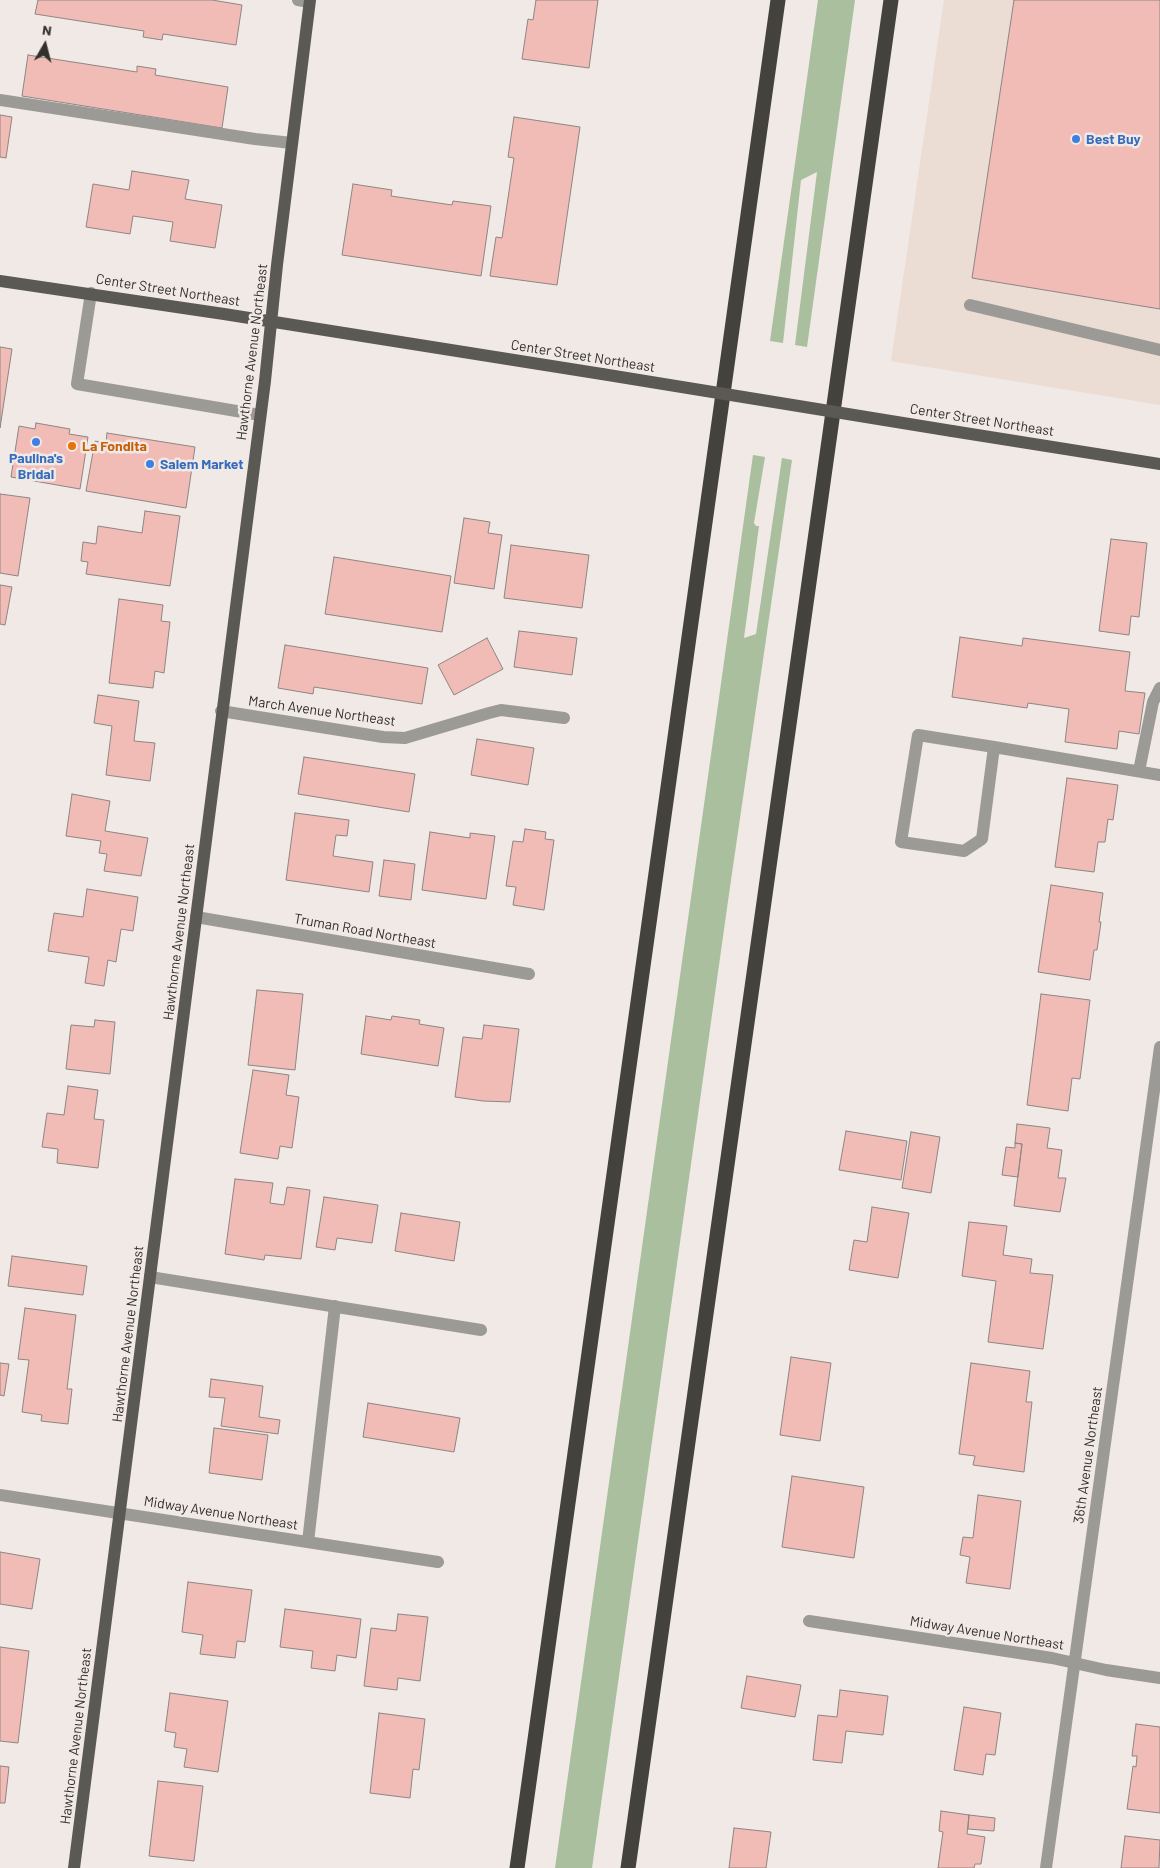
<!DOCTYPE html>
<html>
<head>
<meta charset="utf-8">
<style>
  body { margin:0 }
  #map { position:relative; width:1160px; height:1868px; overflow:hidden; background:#f0e9e5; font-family:Barlow,sans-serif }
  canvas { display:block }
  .north { position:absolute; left:20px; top:20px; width:50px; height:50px; -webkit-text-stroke:4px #f0e9e5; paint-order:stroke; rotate:8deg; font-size:14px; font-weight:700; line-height:20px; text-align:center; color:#322f2d }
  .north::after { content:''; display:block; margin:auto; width:18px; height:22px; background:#322f2d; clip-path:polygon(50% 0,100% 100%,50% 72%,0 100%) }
</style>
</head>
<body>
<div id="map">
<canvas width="1160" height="1868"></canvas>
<div class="north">N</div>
</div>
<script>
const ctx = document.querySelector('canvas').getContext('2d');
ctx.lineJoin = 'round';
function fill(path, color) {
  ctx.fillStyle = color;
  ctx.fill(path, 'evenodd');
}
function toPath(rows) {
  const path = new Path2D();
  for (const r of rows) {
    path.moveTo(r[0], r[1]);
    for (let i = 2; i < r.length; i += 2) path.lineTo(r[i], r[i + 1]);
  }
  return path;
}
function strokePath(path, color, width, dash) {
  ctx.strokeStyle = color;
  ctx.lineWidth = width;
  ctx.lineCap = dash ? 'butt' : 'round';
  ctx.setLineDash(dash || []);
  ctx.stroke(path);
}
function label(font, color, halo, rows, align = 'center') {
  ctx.font = font + ' Barlow,sans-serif';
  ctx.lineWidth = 5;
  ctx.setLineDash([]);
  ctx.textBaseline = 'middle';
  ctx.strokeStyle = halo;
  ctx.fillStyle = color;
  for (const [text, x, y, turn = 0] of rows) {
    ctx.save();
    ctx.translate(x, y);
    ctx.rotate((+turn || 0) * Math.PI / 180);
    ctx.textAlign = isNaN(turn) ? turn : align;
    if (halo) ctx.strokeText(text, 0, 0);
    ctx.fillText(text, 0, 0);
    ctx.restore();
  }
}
fill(toPath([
  [944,0,1160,0,1160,405,891,361]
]), '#ebdcd4');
fill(toPath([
  [818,0,855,0,807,347,795,345,817,172,801,180,783,343,770,341],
  [753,455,765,457,754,523,756,526,759,526,744,638,756,634,782,458,792,460,729,894,592,1868,555,1868]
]), '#a9bf9e');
const building = toPath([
  [38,0,212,0,242,5,236,45,163,34,162,40,143,37,144,31,35,14,38,0],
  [536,0,598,0,589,68,522,59,528,19,533,20,536,0],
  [1014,0,1160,0,1160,309,972,278,1014,0],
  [28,55,137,72,137,66,156,69,155,75,228,87,222,128,22,96,28,55],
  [0,115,12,117,6,158,0,157,0,115],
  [514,117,580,127,557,285,490,276,496,237,502,238,514,158,508,157,514,117],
  [132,171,189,180,185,199,222,205,215,248,170,241,173,222,133,216,130,234,86,227,93,184,129,190,132,171],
  [353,184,392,190,391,196,452,205,453,201,491,206,481,276,342,255,353,184],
  [0,347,12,349,0,428,0,347],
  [36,423,70,429,69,434,88,437,80,489,11,477,19,426,35,429,36,423],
  [107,433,195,447,186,508,86,491,95,441,106,443,107,433],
  [0,494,30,498,18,576,0,573,0,494],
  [145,511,180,516,170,586,86,574,88,562,81,561,83,542,96,544,98,526,142,533,145,511],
  [464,518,490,522,488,533,502,535,494,589,454,583,464,518],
  [1111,539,1147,543,1139,617,1131,616,1129,635,1099,631,1111,539],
  [511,545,589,555,582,608,504,598,511,545],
  [334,557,451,576,442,632,325,614,334,557],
  [0,585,12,587,5,625,0,624,0,585],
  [119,599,163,605,161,621,170,622,164,673,155,671,153,688,109,683,119,599],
  [519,631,577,638,572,675,514,667,519,631],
  [960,637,1022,646,1023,638,1130,652,1125,691,1145,693,1139,734,1119,731,1117,749,1065,742,1069,709,1028,703,1027,708,952,697,960,637],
  [487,638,503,669,454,695,438,665,487,638],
  [285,645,428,668,422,704,314,687,313,694,278,688,285,645],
  [98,695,139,701,134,741,155,743,150,781,106,775,112,726,94,723,98,695],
  [477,739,534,748,528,785,471,775,477,739],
  [304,757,415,774,409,812,298,794,304,757],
  [1067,778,1118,785,1113,820,1108,819,1105,842,1098,842,1094,872,1055,867,1067,778],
  [72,794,110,801,105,831,148,838,141,876,104,871,107,854,99,853,101,841,66,836,72,794],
  [295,813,349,820,347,836,336,835,333,856,373,862,369,892,286,880,295,813],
  [525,829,546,832,545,839,554,840,544,910,513,905,516,887,506,886,513,841,523,842,525,829],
  [430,832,470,838,470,833,495,836,486,899,422,890,430,832],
  [384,860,415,864,411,900,379,896,384,860],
  [1051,885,1103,893,1099,922,1101,922,1097,950,1094,950,1090,980,1038,972,1051,885],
  [87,889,138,897,133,931,121,929,116,962,108,960,104,986,85,983,89,957,48,951,54,913,83,917,87,889],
  [257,990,303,994,295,1070,248,1065,257,990],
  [1041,994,1090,1000,1080,1079,1072,1078,1068,1111,1027,1105,1041,994],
  [366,1016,391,1020,392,1016,420,1020,419,1024,444,1028,438,1066,361,1054,366,1016],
  [95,1020,115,1022,110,1074,66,1069,71,1025,94,1027,95,1020],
  [484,1025,519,1029,510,1102,483,1101,455,1097,463,1037,482,1039,484,1025],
  [253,1070,289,1075,286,1095,299,1097,292,1148,280,1146,278,1159,240,1153,253,1070],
  [68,1086,98,1090,94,1119,104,1120,98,1168,57,1163,58,1149,42,1147,47,1113,64,1115,68,1086],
  [1017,1124,1050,1128,1047,1148,1062,1150,1058,1178,1066,1178,1060,1212,1014,1206,1022,1144,1015,1143,1017,1124],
  [846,1131,907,1141,901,1180,839,1170,846,1131],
  [911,1132,940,1137,931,1193,902,1188,911,1132],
  [1015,1143,1022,1144,1018,1177,1002,1175,1006,1147,1015,1148,1015,1143],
  [235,1179,273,1183,270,1203,284,1205,287,1187,310,1190,301,1259,265,1255,264,1260,225,1254,235,1179],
  [324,1197,378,1205,372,1243,337,1238,335,1250,316,1247,324,1197],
  [872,1207,909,1213,898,1278,849,1270,854,1240,867,1242,872,1207],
  [401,1213,460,1222,454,1261,395,1251,401,1213],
  [969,1222,1007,1226,1003,1255,1032,1259,1030,1273,1053,1275,1043,1349,988,1342,996,1281,962,1276,969,1222],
  [12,1256,87,1266,83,1295,8,1286,12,1256],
  [25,1308,76,1315,67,1389,72,1389,68,1424,41,1421,42,1415,22,1412,29,1360,18,1359,25,1308],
  [791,1357,831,1363,820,1441,780,1435,791,1357],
  [0,1363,9,1364,4,1396,0,1395,0,1363],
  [971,1363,1030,1371,1026,1402,1032,1402,1024,1472,973,1465,975,1456,959,1454,971,1363],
  [211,1379,263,1386,259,1417,280,1420,278,1434,221,1426,225,1398,209,1397,211,1379],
  [368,1403,460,1418,454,1452,363,1437,368,1403],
  [214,1428,268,1435,262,1480,209,1473,214,1428],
  [792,1476,864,1487,854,1558,782,1547,792,1476],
  [978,1495,1021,1501,1010,1589,966,1583,970,1557,960,1555,963,1537,973,1538,978,1495],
  [0,1552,40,1559,32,1609,0,1604,0,1552],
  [188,1582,252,1590,245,1642,237,1641,235,1658,200,1654,203,1635,182,1632,188,1582],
  [285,1609,361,1619,356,1658,337,1655,335,1671,311,1668,313,1651,280,1647,285,1609],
  [398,1614,428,1617,420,1681,398,1678,397,1690,364,1686,371,1628,396,1631,398,1614],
  [0,1647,29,1651,18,1743,0,1741,0,1647],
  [747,1676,801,1685,795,1717,741,1708,747,1676],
  [840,1690,888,1696,883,1735,846,1731,842,1763,813,1760,818,1715,837,1717,840,1690],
  [170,1693,228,1701,218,1772,184,1767,187,1749,174,1747,176,1733,165,1731,170,1693],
  [964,1707,1001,1713,995,1755,986,1754,983,1775,954,1770,964,1707],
  [379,1713,425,1719,419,1770,413,1769,410,1798,370,1793,379,1713],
  [1136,1724,1160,1727,1160,1813,1127,1809,1133,1766,1136,1767,1137,1756,1132,1756,1136,1724],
  [0,1766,9,1767,5,1803,0,1803,0,1766],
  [158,1781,203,1786,194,1861,149,1856,158,1781],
  [941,1811,969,1815,967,1834,985,1837,981,1864,975,1864,974,1868,938,1868,943,1832,939,1831,941,1811],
  [969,1815,995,1818,994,1831,968,1829,969,1815],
  [734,1828,771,1832,766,1868,729,1868,734,1828],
  [1125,1836,1160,1840,1159,1868,1121,1868,1125,1836]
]);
fill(building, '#f1bcb6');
strokePath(building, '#8d8584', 1);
strokePath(toPath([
  [298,0,309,2],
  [0,100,255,139,292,143],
  [91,293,77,384,260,415],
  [970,305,1160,350],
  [221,711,383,737,405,738,489,713,501,710,564,718],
  [994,747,982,839,964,851,901,842,918,735,994,747,1160,775],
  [1139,771,1153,702,1160,688],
  [196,917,529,974],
  [150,1277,481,1330],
  [0,1495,438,1562],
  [308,1542,335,1306],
  [809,1621,1052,1658,1106,1670,1160,1678],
  [1046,1868,1160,1047]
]), '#9b9a97', 12);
strokePath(toPath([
  [0,281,224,314,602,374],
  [952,431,1160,464],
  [74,1868,265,381,277,265,310,0]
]), '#5b5954', 12);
strokePath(toPath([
  [517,1868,778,0],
  [628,1868,891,0]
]), '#44423c', 15);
strokePath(toPath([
  [602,374,952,431]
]), '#5b5954', 12);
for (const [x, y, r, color] of [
  [1076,139,5,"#3f7fe0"],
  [36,442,5,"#3f7fe0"],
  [72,446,5,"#e8710a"],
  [150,464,5,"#3f7fe0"]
]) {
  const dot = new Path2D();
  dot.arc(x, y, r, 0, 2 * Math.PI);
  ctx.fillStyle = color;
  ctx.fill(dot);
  strokePath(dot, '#f0e9e5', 2);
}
label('bold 14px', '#366cbe', '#f0e9e5', [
  ["Best Buy",1086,139],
  ["Paulina's",36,458,"center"],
  ["Bridal",36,474,"center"],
  ["Salem Market",160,464]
], 'left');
label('14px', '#322f2d', '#f0e9e5', [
  ["Center Street Northeast",168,290,9],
  ["Hawthorne Avenue Northeast",252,352,-83],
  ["Center Street Northeast",583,356,9],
  ["Center Street Northeast",982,420,9],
  ["March Avenue Northeast",322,711,8],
  ["Truman Road Northeast",365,931,10],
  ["Hawthorne Avenue Northeast",179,932,-83],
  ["Hawthorne Avenue Northeast",128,1334,-83],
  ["36th Avenue Northeast",1088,1455,-82],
  ["Midway Avenue Northeast",221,1513,9],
  ["Midway Avenue Northeast",987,1633,9],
  ["Hawthorne Avenue Northeast",76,1736,-83]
]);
label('bold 14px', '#c56008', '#f0e9e5', [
  ["La Fondita",82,446]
], 'left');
</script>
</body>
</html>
